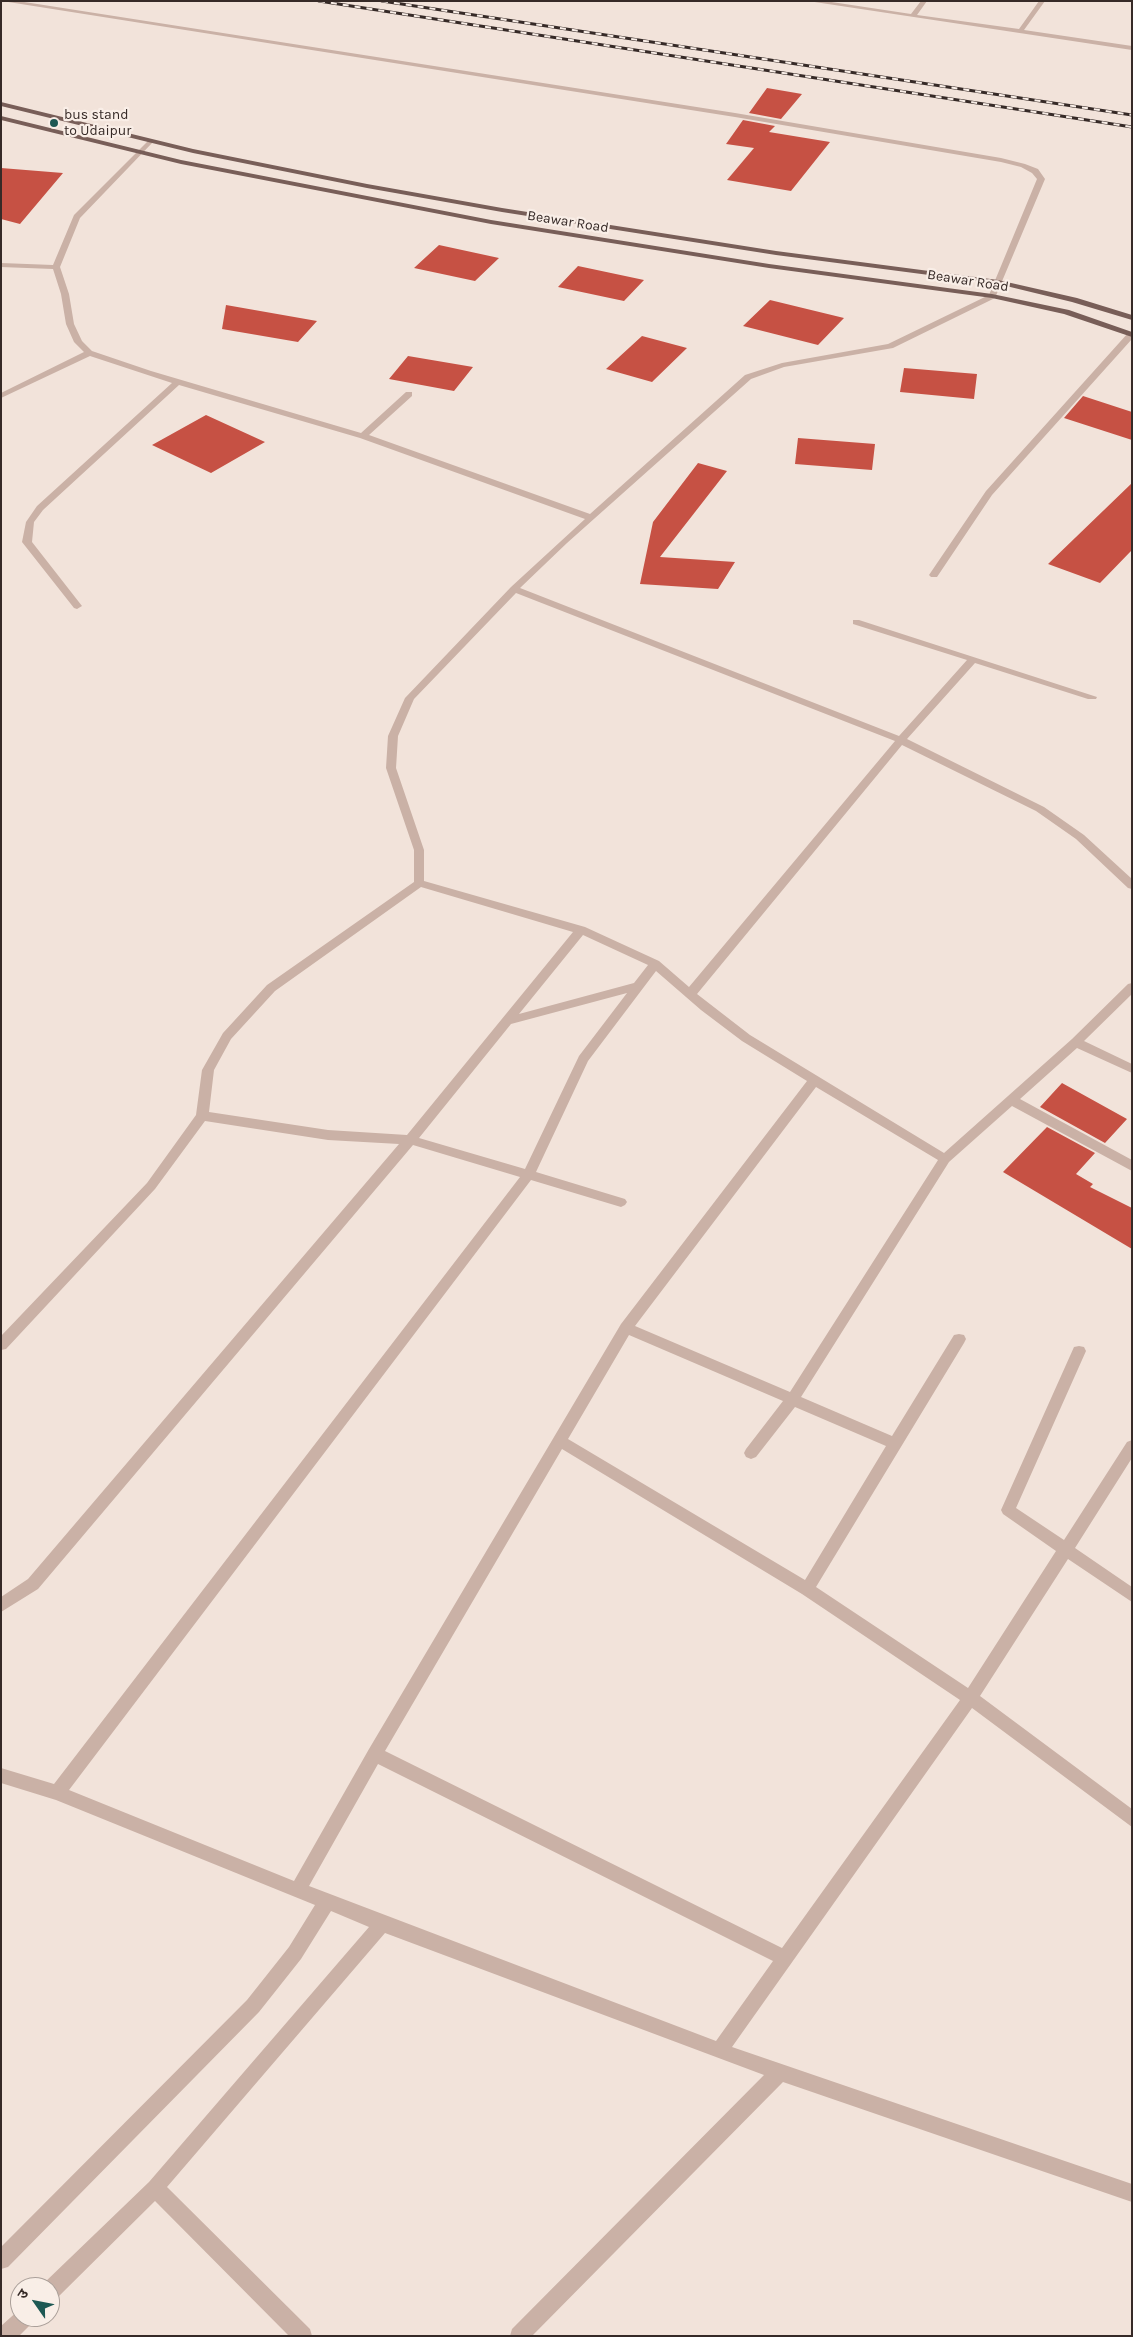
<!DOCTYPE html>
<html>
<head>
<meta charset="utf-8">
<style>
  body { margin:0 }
  #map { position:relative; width:1133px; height:2337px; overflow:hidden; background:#f2e3da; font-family:Karla,"Noto Sans Devanagari",sans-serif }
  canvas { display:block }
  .frame { position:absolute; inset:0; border:2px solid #362a27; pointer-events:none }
  .north { position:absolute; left:10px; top:2277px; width:50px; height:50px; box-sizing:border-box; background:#f9eee7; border:1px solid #aba09a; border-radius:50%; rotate:303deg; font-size:14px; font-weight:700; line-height:20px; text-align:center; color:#362a27 }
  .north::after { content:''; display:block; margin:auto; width:18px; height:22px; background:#1d5853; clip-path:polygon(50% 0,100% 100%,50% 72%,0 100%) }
</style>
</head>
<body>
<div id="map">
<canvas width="1133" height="2337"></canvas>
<div class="frame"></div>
<div class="north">उ</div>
</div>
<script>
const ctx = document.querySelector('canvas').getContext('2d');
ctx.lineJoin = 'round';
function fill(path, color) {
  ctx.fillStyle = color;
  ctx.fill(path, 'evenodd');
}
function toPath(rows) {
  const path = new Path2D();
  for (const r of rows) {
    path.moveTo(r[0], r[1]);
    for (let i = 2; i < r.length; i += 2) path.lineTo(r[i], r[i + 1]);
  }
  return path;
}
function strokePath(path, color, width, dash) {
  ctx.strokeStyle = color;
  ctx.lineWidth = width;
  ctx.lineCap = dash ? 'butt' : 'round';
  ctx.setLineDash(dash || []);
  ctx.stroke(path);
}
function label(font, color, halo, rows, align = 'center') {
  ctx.font = font + ' Karla,sans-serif';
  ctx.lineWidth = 4.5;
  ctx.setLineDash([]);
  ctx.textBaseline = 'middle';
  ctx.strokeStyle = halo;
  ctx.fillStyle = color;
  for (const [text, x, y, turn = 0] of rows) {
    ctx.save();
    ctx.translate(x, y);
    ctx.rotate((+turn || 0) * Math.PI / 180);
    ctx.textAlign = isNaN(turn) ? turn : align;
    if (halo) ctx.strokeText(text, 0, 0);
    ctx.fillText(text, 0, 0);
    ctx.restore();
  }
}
fill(toPath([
  [767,88,802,94,781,119,749,113],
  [743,120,775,126,769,132,830,142,791,191,727,180,754,148,726,144],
  [1,168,63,173,20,224,1,219],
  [439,245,499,258,475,281,414,268],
  [578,266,644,280,624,301,558,287],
  [770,300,844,318,818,345,743,326],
  [226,305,317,321,298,342,222,329],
  [642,336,687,348,652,382,606,369],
  [408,356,473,367,454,391,389,379],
  [904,368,977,374,974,399,900,392],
  [1083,396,1132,412,1132,440,1064,418],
  [206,415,265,442,211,473,152,445],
  [798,438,875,444,872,470,795,464],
  [698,463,727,471,660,557,735,562,718,589,640,584,653,522],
  [1132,483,1132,550,1100,583,1048,564],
  [1062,1083,1127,1119,1105,1143,1040,1107],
  [1047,1127,1095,1153,1076,1174,1093,1184,1090,1187,1132,1208,1132,1249,1003,1172]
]), '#c65144');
fill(toPath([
  [2,1,18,1,735,113,1001,158,1025,164,1038,169,1045,179,995,298,893,348,784,367,751,379,567,543,520,588,899,736,967,660,853,624,853,620,859,620,1097,697,1096,699,1088,699,975,663,907,739,1044,807,1084,835,1132,879,1132,889,1128,888,1076,839,1036,811,902,745,697,994,750,1035,944,1153,1072,1039,1128,984,1132,983,1132,994,1084,1041,1132,1064,1132,1073,1077,1048,1020,1099,1132,1160,1132,1171,1012,1106,949,1162,801,1397,892,1436,954,1335,959,1334,964,1335,966,1339,964,1343,816,1587,968,1688,1056,1551,1003,1514,1001,1510,1074,1347,1079,1346,1084,1347,1086,1351,1016,1508,1064,1540,1127,1442,1132,1440,1132,1458,1075,1548,1132,1587,1132,1602,1068,1559,980,1696,1132,1809,1132,1827,972,1708,732,2047,1132,2184,1132,2202,783,2082,532,2336,510,2336,512,2329,764,2075,385,1933,167,2187,310,2329,312,2336,289,2336,155,2201,57,2298,50,2300,50,2287,42,2287,43,2284,149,2182,369,1927,331,1911,301,1959,259,2012,8,2267,1,2269,1,2247,247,2000,289,1947,315,1905,56,1800,1,1783,1,1768,54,1784,520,1177,413,1145,38,1589,1,1612,1,1597,28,1579,399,1144,328,1140,205,1121,155,1189,6,1349,1,1350,1,1336,147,1183,196,1115,202,1070,223,1033,267,985,414,882,414,850,386,768,388,736,405,698,511,587,585,519,360,438,179,385,43,510,34,522,32,542,82,606,77,609,74,608,22,542,26,522,37,506,172,383,90,356,1,398,1,393,84,352,74,342,66,324,61,294,53,269,1,267,1,263,53,265,74,215,149,140,153,140,153,142,80,218,60,267,69,294,74,324,82,341,92,351,151,371,361,433,406,392,412,392,412,396,369,435,590,514,745,375,782,363,888,344,989,295,1037,179,1032,173,1021,167,1001,162,735,117,2,1],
  [516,593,895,741,689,987,659,961,585,927,424,881,424,850,396,768,398,736,414,699,516,593],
  [421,887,573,932,407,1135,328,1130,209,1112,214,1070,231,1039,275,991,421,887],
  [583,935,648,965,634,983,519,1014,583,935],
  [656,971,701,1010,742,1041,807,1081,621,1324,369,1749,294,1881,69,1790,531,1180,621,1207,625,1205,627,1202,625,1199,536,1172,588,1061,656,971],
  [627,993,579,1056,525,1169,419,1138,511,1024,627,993],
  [816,1087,938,1160,790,1392,635,1326,816,1087],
  [629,1335,783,1401,746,1449,744,1453,746,1457,751,1459,756,1457,795,1407,886,1446,805,1580,568,1439,629,1335],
  [562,1449,802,1594,960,1700,782,1948,385,1751,562,1449],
  [378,1764,773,1961,716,2041,309,1886,378,1764],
  [808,1,825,1,911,14,921,1,927,1,917,15,1019,29,1039,1,1045,1,1024,30,1132,46,1132,50,808,1],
  [1128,333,1132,333,1132,339,992,495,937,577,931,577,929,575,986,491,1128,333],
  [20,2309,20,2317,33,2317,31,2324,19,2336,1,2336,1,2326,20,2309]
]), '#cab1a6');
fill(toPath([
  [1,102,193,149,367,184,502,208,776,251,998,280,1077,298,1132,315,1132,320,1072,302,998,284,776,255,502,212,367,188,193,153,1,106,1,102],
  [1,116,181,160,491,220,769,264,992,294,1069,310,1132,332,1132,337,1064,314,992,298,769,268,491,224,181,164,1,120,1,116]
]), '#785e58');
const rail = toPath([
  [319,1,1132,127],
  [382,1,1132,115]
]);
strokePath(rail, '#362a27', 3);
strokePath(rail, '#f9eee7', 2, [6]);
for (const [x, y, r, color] of [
  [54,123,5,"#1d5853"]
]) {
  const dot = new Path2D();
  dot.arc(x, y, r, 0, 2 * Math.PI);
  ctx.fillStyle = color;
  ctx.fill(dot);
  strokePath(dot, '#f9eee7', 2);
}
label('14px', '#362a27', '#f9eee7', [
  ["bus stand",64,115],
  ["to Udaipur",64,131]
], 'left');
label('14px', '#362a27', '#f9eee7', [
  ["Beawar Road",568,222,9],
  ["Beawar Road",968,281,9]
]);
</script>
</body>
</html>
